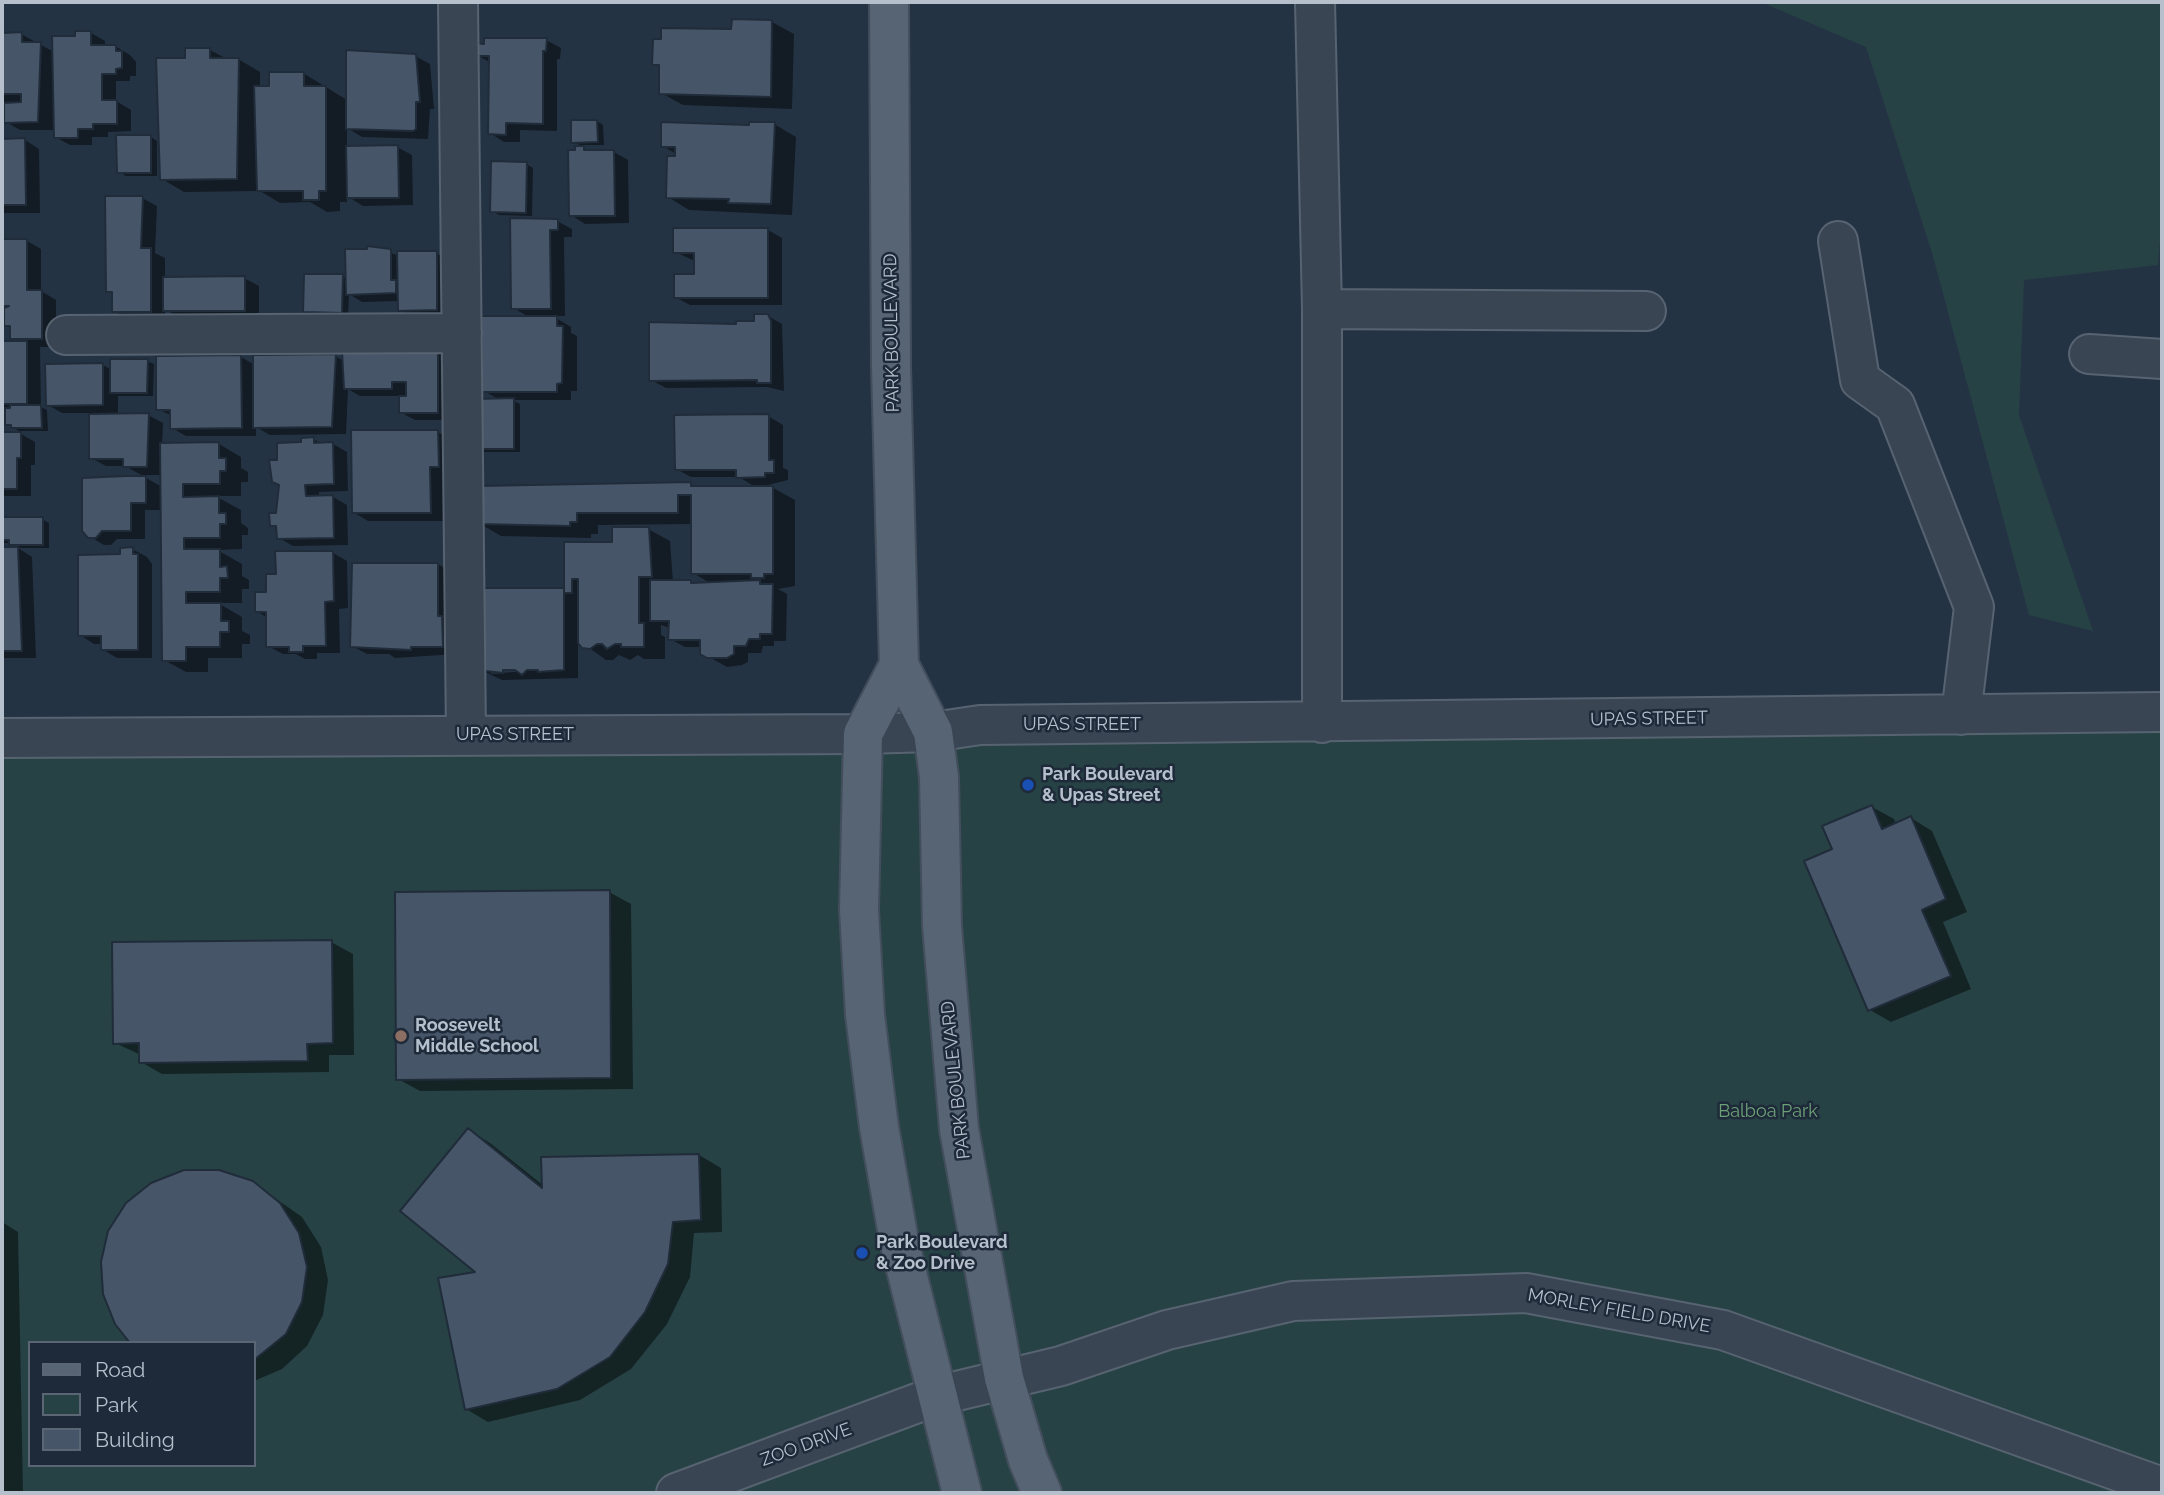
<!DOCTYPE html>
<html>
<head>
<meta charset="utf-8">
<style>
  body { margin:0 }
  #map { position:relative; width:2164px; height:1495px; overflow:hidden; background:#243344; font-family:Raleway,sans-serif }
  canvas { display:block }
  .frame { position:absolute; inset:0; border:4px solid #b6c0cd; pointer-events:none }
  .legend { position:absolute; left:28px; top:1341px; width:228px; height:126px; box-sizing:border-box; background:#1e2a39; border:2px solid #5b6674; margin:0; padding:9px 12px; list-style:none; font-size:21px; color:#b6c0cd }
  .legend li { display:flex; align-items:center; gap:14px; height:35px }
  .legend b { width:35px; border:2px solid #5b6674 }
</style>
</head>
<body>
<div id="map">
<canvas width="2164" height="1495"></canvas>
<div class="frame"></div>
<ul class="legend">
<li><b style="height:9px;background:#576473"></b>Road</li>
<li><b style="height:19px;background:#274245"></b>Park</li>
<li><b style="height:19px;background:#465568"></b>Building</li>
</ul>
</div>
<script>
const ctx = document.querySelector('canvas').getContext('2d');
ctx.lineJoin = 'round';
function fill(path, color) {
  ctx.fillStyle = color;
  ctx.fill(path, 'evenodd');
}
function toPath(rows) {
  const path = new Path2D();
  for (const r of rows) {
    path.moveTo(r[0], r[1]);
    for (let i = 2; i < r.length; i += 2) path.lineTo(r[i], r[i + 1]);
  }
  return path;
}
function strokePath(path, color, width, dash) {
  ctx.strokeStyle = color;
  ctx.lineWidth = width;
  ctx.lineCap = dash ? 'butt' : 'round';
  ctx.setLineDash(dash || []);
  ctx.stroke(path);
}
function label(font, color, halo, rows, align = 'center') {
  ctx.font = font + ' Raleway,sans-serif';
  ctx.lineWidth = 5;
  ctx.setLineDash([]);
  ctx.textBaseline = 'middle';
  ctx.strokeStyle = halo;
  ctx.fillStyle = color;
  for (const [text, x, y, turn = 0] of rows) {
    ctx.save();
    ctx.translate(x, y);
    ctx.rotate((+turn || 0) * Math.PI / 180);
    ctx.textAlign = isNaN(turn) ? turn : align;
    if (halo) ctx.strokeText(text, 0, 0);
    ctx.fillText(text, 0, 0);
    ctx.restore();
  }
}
fill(toPath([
  [1761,2,2162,2,2162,217,2158,265,2024,280,2019,415,2093,631,2029,615,1933,256,1866,47],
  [2162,727,2162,1493,2,1493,2,749],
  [30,1343,254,1343,254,1465,30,1465]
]), '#274245');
fill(toPath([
  [772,22,794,34,792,109,683,105,661,93,661,68,654,64,733,30],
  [2,32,21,34,54,52,91,33,105,41,105,46,115,46,130,55,136,62,136,76,130,76,130,81,116,81,116,101,131,110,131,131,108,132,108,137,92,137,92,145,70,145,55,137,55,130,20,130,6,122,6,102,2,102],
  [546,40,561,48,560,59,557,59,557,131,520,130,520,142,504,142,490,133,491,63,477,55],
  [210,50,227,59,238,59,260,72,260,88,270,88,303,73,347,100,415,56,430,64,434,109,430,109,428,139,362,137,347,128,347,148,397,147,412,155,413,205,363,206,347,196,347,202,340,202,340,211,327,212,310,202,280,203,260,191,184,192,162,179,187,59],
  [597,121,603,125,604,145,580,145,573,142],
  [774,124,796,137,792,215,689,210,668,197,676,154,663,146],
  [151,137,157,141,157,176,126,176,119,172],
  [2,140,25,140,39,149,40,213,2,213],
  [583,148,590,152,614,152,628,160,629,223,585,224,571,215],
  [526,164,533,168,532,216,499,215,492,211],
  [142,198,157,206,155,253,165,258,165,279,244,278,259,286,259,318,180,318,165,309,165,320,129,320,114,311,114,295,108,291],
  [512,220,557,221,572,229,572,237,564,237,565,316,553,316,571,327,571,333,577,336,577,391,571,391,571,400,512,400,520,404,520,452,485,452,478,448,500,400,484,391,531,318,513,308],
  [768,230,782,238,782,305,690,305,675,297,695,276,695,261,675,252],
  [27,241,41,249,41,291,56,300,56,347,40,347,41,407,47,410,48,431,19,431,7,424,7,412,2,412,2,343,12,342,12,329,5,325,6,313,2,313,2,242],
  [378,248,399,256,436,253,451,261,451,318,414,318,400,310,400,301,362,302,349,294,348,316,312,315,305,311,342,276,348,279,347,251],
  [768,316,782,324,784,391,767,387,666,388,651,380,738,326,756,323],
  [438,352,452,361,452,420,415,420,400,412,400,396,360,396,348,389,346,434,270,435,256,427,256,436,186,436,172,428,172,416,158,409,241,357,255,365,335,356,344,361],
  [147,361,154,364,153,396,118,396,118,415,148,415,163,423,162,445,219,444,241,457,241,468,248,472,248,482,241,482,241,496,215,496,241,510,241,523,248,528,248,535,242,535,242,549,217,550,242,564,242,576,249,580,249,589,242,589,242,603,218,603,242,617,242,631,250,635,250,644,242,644,242,658,208,658,208,672,186,672,164,660,162,510,145,510,145,539,117,539,111,545,104,545,89,536,145,477,125,466,106,466,91,458,91,413,62,413,48,405,47,365,103,365,112,370],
  [141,475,162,475,162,487],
  [768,416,783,425,783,468,788,470,788,480,768,485,795,500,795,586,778,589,787,594,786,641,774,641,774,646,763,646,761,653,748,653,748,662,742,665,727,667,702,653,702,647,685,647,670,639,670,628,661,625,661,635,665,637,665,659,644,659,638,655,630,660,619,655,613,660,606,660,578,640,578,678,502,680,479,669,566,591,566,544,614,544,648,529,670,541,673,582,710,583,693,573,693,524,598,525,598,534,591,534,591,538,501,536,479,523,690,484,697,488,757,488,739,477,691,477,676,469],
  [523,668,524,671,491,674,491,671],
  [438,432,453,441,445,521,368,521,353,512],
  [2,434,21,434,35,442,35,465,31,465,31,496,2,496],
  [313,439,323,444,333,444,347,452,348,491,319,492,319,497,333,497,347,505,348,545,293,546,279,538,278,529,272,525,278,515,279,461],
  [2,519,42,519,49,523,49,548,18,548,11,543,2,543],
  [2,548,18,548,32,557,36,658,2,658],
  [132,549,147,557,152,564,152,658,117,658,102,649,102,644,94,644,80,635,122,556],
  [333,553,347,561,348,608,339,609,340,653,317,653,317,659,305,659,296,654,283,654,268,646,268,618,256,611,277,575],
  [438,564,452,573,457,654,395,658,389,654,367,654,352,646,354,565],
  [1872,807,1894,819,1896,825,1911,818,1932,831,1967,912,1943,922,1971,989,1891,1022,1870,1010],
  [609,892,631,904,633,1089,420,1091,398,1079],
  [331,942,353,954,354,1055,329,1055,329,1072,162,1074,141,1062,141,1055,115,1043],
  [469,1130,490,1143,544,1186,699,1155,721,1168,722,1232,694,1233,690,1277,667,1324,631,1369,580,1400,488,1422,466,1409,479,1273],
  [252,1182,302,1217,321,1247,328,1280,323,1315,307,1346,282,1369,254,1381],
  [2,1222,18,1232,23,1493,2,1493]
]), '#0007');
const building = toPath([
  [732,19,772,20,771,97,659,94,659,65,652,65,653,39,661,39,661,28,731,29,732,19],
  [75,31,91,31,91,45,116,45,116,51,122,51,122,68,116,69,116,74,102,74,102,100,117,100,117,124,93,124,93,129,78,129,78,138,54,138,52,36,75,36,75,31],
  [22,32,22,42,41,42,38,122,4,123,4,103,21,102,21,94,2,94,2,33,22,32],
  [484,38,547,38,546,51,543,51,543,124,506,123,506,135,488,134,489,56,476,56,476,43,484,44,484,38],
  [185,48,210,48,210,58,239,58,237,179,160,180,156,58,185,58,185,48],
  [346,50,416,54,420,102,416,102,416,129,413,131,346,129,346,50],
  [269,72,304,72,304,86,326,86,326,191,319,191,319,200,303,200,303,191,257,191,254,86,269,86,269,72],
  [571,120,597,120,598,142,571,143,571,120],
  [661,122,749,125,749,122,775,122,771,204,728,203,729,199,666,198,667,156,675,156,675,147,661,147,661,122],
  [116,135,151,135,151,173,117,173,116,135],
  [25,138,26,205,2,205,2,139,25,138],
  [398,145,399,198,347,198,346,146,398,145],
  [575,146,584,146,584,150,614,150,615,216,569,216,568,150,575,150,575,146],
  [491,161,527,162,526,213,490,212,491,161],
  [105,196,143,196,141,248,151,248,151,312,112,312,112,292,106,292,105,196],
  [510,218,558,219,558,230,550,230,551,309,511,309,510,218],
  [673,228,768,228,768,298,674,298,674,274,694,274,694,253,673,253,673,228],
  [2,239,27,239,27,290,42,290,42,339,10,339,10,326,4,326,4,308,9,306,2,306,2,239],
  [367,246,391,249,391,280,396,280,396,293,346,295,345,249,367,249,367,246],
  [397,251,437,251,437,310,398,311,397,251],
  [304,274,343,274,342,313,303,312,304,274],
  [245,276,245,311,163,311,163,277,245,276],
  [754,314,768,314,771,321,771,383,757,383,757,380,649,381,649,322,736,324,736,321,754,321,754,314],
  [481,316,557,316,557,326,563,326,562,383,557,384,557,392,482,392,481,316],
  [2,341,27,341,27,404,2,404,2,341],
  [342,351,438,351,438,413,399,413,399,396,406,396,406,382,392,382,392,389,344,389,342,351],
  [336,354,332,427,253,428,253,355,336,354],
  [241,355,242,428,170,429,170,410,156,410,156,356,241,355],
  [110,359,148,359,147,393,110,393,110,359],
  [103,363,103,405,46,406,45,364,103,363],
  [514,398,514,449,477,449,476,399,514,398],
  [10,405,41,405,42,428,11,428,11,425,5,425,5,408,10,408,10,405],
  [149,413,147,467,123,467,123,459,89,459,89,414,149,413],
  [769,414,769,460,774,460,774,473,765,473,765,477,736,478,736,470,675,470,674,415,769,414],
  [351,430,438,430,439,467,430,467,431,513,352,513,351,430],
  [2,432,21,432,21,458,17,458,17,489,2,489,2,432],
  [314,437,314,443,333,442,334,484,305,485,306,496,333,495,334,538,277,539,276,526,270,526,269,513,276,513,279,485,272,482,269,460,277,460,277,443,301,442,301,438,314,437],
  [219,442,219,458,226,458,226,471,220,471,220,484,183,484,183,497,219,496,219,513,226,513,226,524,220,524,220,538,184,538,184,549,220,549,220,567,227,566,228,578,220,578,220,592,186,592,186,603,221,603,221,621,229,621,229,632,220,632,220,647,186,647,186,661,162,661,160,443,219,442],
  [125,476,146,476,146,503,131,503,131,531,102,531,96,538,88,538,82,531,82,478,125,476],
  [691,482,691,486,773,486,773,574,764,574,764,578,751,578,751,574,691,574,691,495,678,495,678,513,577,513,577,522,570,522,570,526,477,524,477,486,691,482],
  [2,517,43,517,43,545,9,545,9,540,2,540,2,517],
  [612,527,649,527,652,577,639,577,639,623,644,623,644,647,621,647,621,644,615,644,607,649,602,644,597,644,590,649,582,648,578,643,578,579,572,579,572,593,564,593,564,542,612,542,612,527],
  [2,547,18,547,22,651,2,651,2,547],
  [133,547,133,554,138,554,138,650,101,650,101,636,78,636,78,555,120,554,120,548,133,547],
  [275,551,333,551,334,601,325,602,326,646,303,646,303,652,289,652,289,647,266,647,266,612,255,612,255,592,266,592,266,574,276,574,275,551],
  [352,563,438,563,438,616,442,616,443,647,411,647,411,650,350,647,352,563],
  [650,580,691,580,691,583,760,580,760,584,773,584,772,634,760,634,760,639,749,639,746,646,734,646,734,654,727,658,707,658,700,654,700,640,668,640,669,621,650,621,650,580],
  [477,588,564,588,564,670,538,672,538,670,527,670,522,675,515,670,503,670,503,673,477,670,477,588],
  [1872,805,1882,829,1911,816,1946,899,1922,910,1951,976,1868,1011,1804,861,1832,849,1822,826,1872,805],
  [610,890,611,1078,396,1080,395,892,610,890],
  [332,940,333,1043,307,1044,308,1061,139,1063,139,1043,113,1044,112,942,332,940],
  [468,1128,542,1188,541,1157,699,1154,701,1220,673,1222,668,1264,645,1312,610,1357,557,1389,465,1410,438,1278,475,1272,400,1211,468,1128],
  [184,1170,219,1170,253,1181,280,1203,299,1233,307,1267,302,1302,286,1334,254,1360,254,1343,130,1343,115,1324,103,1294,101,1262,108,1231,126,1203,151,1183,184,1170]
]);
fill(building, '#465568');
strokePath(building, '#202c3a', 2);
const minor = toPath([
  [458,2,466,735],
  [1315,2,1322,309,1322,723],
  [1838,241,1860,380,1895,405,1974,607,1961,715],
  [1322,309,1646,311],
  [66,335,462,333],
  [2089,354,2162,359],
  [2,738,863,734,933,732,980,725,2162,712],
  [676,1493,936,1396,1061,1366,1167,1330,1293,1301,1526,1293,1723,1330,2162,1487]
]);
const major = toPath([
  [889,2,891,366,899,665,863,734,859,910,865,1015,879,1127,899,1241,962,1493],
  [899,665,933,732,939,777,942,926,959,1129,1004,1378,1028,1460,1042,1493]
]);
strokePath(minor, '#576370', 42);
strokePath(major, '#434e5c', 42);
strokePath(minor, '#394553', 38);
strokePath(major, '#576473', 38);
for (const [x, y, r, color] of [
  [1028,785,7,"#1a4fb4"],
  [401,1036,7,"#8d6e63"],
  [862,1253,7,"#1a4fb4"]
]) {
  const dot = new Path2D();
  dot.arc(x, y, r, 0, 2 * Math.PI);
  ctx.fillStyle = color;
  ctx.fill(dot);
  strokePath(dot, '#1e2a39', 2.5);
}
label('18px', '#b6c0cd', '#1e2a39', [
  ["PARK BOULEVARD",892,333,-91],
  ["UPAS STREET",1649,719,-1],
  ["UPAS STREET",1082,725],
  ["UPAS STREET",515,735],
  ["PARK BOULEVARD",956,1080,-96],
  ["MORLEY FIELD DRIVE",1619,1311,10],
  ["ZOO DRIVE",806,1445,-20]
]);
label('bold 18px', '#b6c0cd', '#1e2a39', [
  ["Park Boulevard",1042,775],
  ["& Upas Street",1042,796],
  ["Roosevelt",415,1026],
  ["Middle School",415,1047],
  ["Park Boulevard",876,1243],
  ["& Zoo Drive",876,1264]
], 'left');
label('18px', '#6ca076', '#1e2a39', [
  ["Balboa Park",1768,1112]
]);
</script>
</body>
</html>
